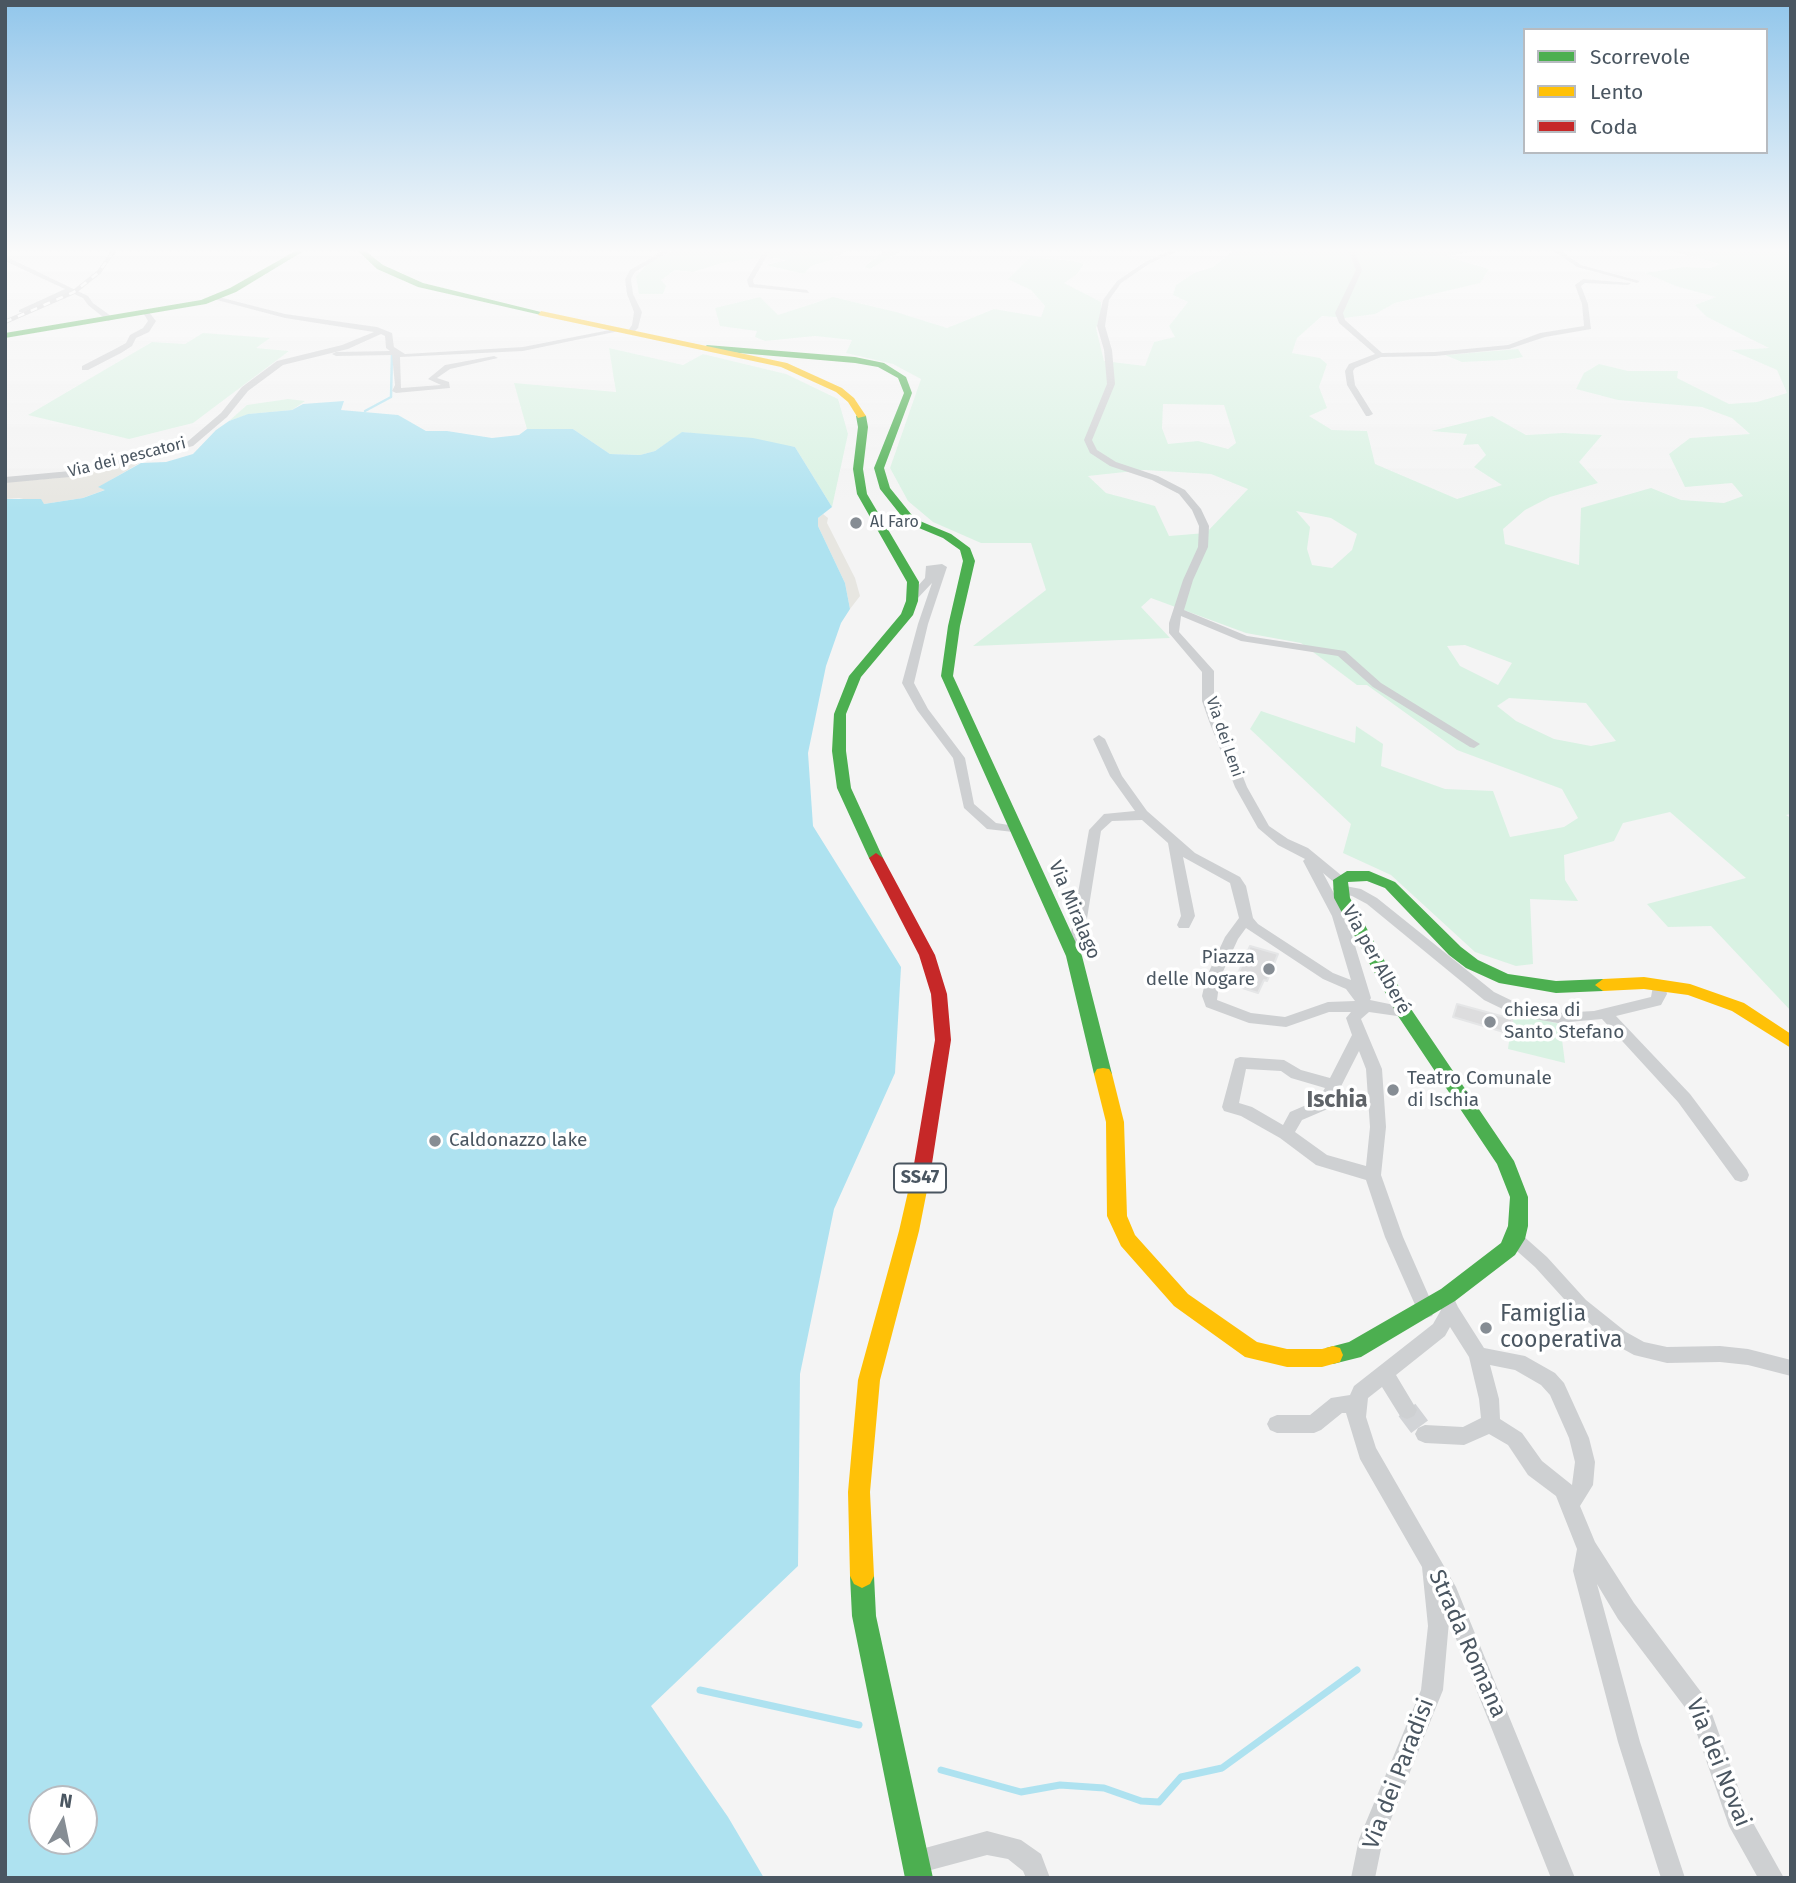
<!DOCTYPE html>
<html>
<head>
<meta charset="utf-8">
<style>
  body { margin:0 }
  #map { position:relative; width:1796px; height:1883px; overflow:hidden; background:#f4f4f4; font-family:"Fira Sans",sans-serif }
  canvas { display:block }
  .frame { position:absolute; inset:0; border:7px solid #4a5661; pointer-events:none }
  .legend { position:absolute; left:1523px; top:28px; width:245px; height:126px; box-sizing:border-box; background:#fff; border:2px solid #b7bbc0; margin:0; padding:9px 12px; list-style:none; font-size:21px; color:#4a5661 }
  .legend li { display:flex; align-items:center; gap:14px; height:35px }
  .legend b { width:35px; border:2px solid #b7bbc0 }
  .north { position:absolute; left:28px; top:1785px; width:70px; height:70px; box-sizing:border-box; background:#fff; border:2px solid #b7bbc0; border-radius:50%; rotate:9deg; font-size:19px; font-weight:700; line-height:28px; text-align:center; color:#4a5661 }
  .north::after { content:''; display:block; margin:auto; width:24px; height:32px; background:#868d94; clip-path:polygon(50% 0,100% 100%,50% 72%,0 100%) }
</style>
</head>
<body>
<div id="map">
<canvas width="1796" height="1883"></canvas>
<div class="frame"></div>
<ul class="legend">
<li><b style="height:9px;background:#4caf50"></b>Scorrevole</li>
<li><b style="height:9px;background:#ffc107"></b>Lento</li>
<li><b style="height:9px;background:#c62828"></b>Coda</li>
</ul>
<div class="north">N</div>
</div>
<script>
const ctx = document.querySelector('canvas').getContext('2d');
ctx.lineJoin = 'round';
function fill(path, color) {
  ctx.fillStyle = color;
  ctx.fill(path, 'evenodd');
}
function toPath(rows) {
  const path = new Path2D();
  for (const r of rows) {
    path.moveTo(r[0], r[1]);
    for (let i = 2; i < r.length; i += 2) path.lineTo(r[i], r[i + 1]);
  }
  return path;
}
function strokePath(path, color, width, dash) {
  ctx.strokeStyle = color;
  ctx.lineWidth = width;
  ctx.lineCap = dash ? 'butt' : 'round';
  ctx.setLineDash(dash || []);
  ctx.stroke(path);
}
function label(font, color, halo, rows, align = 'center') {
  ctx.font = font + ' "Fira Sans",sans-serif';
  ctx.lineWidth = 7;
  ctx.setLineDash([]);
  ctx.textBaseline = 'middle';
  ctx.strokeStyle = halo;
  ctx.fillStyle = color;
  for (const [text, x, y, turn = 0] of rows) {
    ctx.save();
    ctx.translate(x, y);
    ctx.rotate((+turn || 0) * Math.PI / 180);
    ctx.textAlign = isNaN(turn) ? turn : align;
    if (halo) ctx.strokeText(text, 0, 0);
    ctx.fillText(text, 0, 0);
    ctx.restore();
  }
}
fill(toPath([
  [679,249,904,249,870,269,864,267,885,251,846,251,831,260,811,266,804,274,766,265,787,260,766,257,722,263,693,272,675,270,661,280,666,286,663,294,639,294,636,276,650,261],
  [1236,249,1484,249,1445,256,1489,269,1480,283,1395,303,1375,314,1345,318,1322,316,1297,338,1292,353,1320,358,1327,364,1319,387,1327,408,1309,416,1332,430,1367,431,1375,464,1457,499,1502,485,1474,467,1486,455,1478,444,1463,445,1467,434,1431,431,1492,416,1526,435,1563,433,1602,435,1579,462,1598,483,1550,497,1525,510,1503,529,1505,544,1579,565,1581,508,1651,488,1681,500,1724,503,1743,496,1732,483,1685,487,1669,454,1690,438,1750,434,1732,418,1702,407,1618,400,1576,389,1584,373,1599,364,1628,371,1678,371,1677,378,1729,404,1757,402,1787,393,1777,370,1731,350,1769,348,1707,317,1695,305,1716,297,1676,286,1645,273,1684,267,1711,268,1720,264,1666,249,1791,249,1791,814,1786,815,1791,818,1791,1011,1711,926,1668,927,1647,904,1746,878,1670,812,1623,823,1614,841,1564,855,1565,880,1578,901,1530,899,1533,964,1516,966,1475,952,1391,875,1343,853,1351,824,1250,729,1261,711,1355,743,1356,726,1383,744,1381,766,1445,789,1493,791,1510,837,1564,827,1578,818,1562,789,1457,750,1367,685,1357,685,1301,643,1246,633,1151,598,1141,607,1170,638,973,646,1046,590,1031,543,981,543,933,522,908,501,890,468,921,379,893,364,846,353,852,340,815,336,765,341,755,337,757,331,720,326,715,308,760,297,778,315,833,297,896,312,947,328,994,309,1041,317,1045,306,1031,290,1008,279,1030,257,1074,261,1084,264,1077,274,1064,283,1101,302,1101,315,1096,328,1104,361,1145,366,1154,342,1175,337,1169,326,1188,302,1173,295,1176,285,1194,273,1213,267],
  [1163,404,1224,405,1236,443,1228,449,1198,441,1168,444,1162,428],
  [1144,470,1211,474,1248,489,1206,533,1169,536,1155,506,1106,493,1088,476],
  [1296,511,1331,518,1357,534,1352,550,1332,568,1312,565,1307,549,1310,527],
  [1465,645,1512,663,1498,685,1460,666,1447,646],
  [1509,698,1586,703,1616,741,1591,746,1554,739,1516,721,1497,706],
  [203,333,270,338,256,348,289,351,193,423,129,439,28,415,152,342,185,344],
  [609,348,683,365,703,354,786,374,838,399,848,434,832,507,795,447,683,432,655,451,640,455,610,454,573,429,527,429,514,383,616,392],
  [1518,349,1523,357,1506,360,1462,362,1445,355],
  [288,399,305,401,292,410,249,414,229,421,247,405],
  [1513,1013,1560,1024,1565,1063,1508,1049,1510,1034,1516,1032,1512,1025]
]), '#d9f2e3');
fill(toPath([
  [150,457,99,487,107,489,83,498,44,504,19,498,5,499,5,482,58,478],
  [823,514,828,518,827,523,855,578,860,596,850,609,845,583,818,526,818,518]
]), '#e7e6e1');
fill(toPath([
  [344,401,341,410,398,415,426,431,447,431,492,438,519,435,527,429,573,429,610,454,640,455,655,451,682,432,753,438,795,447,832,507,818,518,818,526,845,583,850,609,841,623,826,666,808,753,813,826,901,967,895,1073,834,1209,800,1374,798,1566,651,1706,728,1817,764,1878,5,1878,5,499,41,499,44,504,83,498,105,490,98,487,141,463,166,462,193,454,216,430,229,421,248,414,292,410,303,404],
  [42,1799,84,1799,84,1841,42,1841]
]), '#aee2f0');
strokePath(toPath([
  [365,411,391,397,392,353]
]), '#aee2f0', 2.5);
strokePath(toPath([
  [700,1690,859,1725],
  [941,1770,1021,1792,1060,1785,1104,1788,1141,1801,1159,1802,1181,1777,1222,1768,1357,1670]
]), '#aee2f0', 7);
const building = toPath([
  [1250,946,1278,954,1267,981,1264,980,1258,993,1233,985,1250,946],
  [1457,1004,1512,1019,1512,1025,1524,1038,1453,1017,1457,1004]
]);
fill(building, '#ddddde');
strokePath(building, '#e5e6e7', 2);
strokePath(toPath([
  [1407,1410,1425,1434]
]), '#d2d4d7', 21, [21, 10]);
fill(toPath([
  [666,249,673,249,635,272,631,279,633,294,642,312,638,328,632,334,626,334,632,325,634,312,627,294,625,279,630,270,666,249],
  [765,249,771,249,753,280,754,284,807,290,809,293,749,287,747,280,765,249],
  [1174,249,1181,249,1149,264,1121,283,1109,300,1105,326,1112,350,1115,384,1092,440,1097,450,1116,462,1158,476,1185,490,1201,509,1209,526,1208,547,1193,580,1184,610,1247,636,1345,651,1381,683,1480,744,1474,748,1470,747,1373,687,1338,656,1241,641,1181,616,1179,632,1214,671,1214,701,1221,721,1247,787,1269,826,1288,839,1308,848,1347,880,1340,884,1335,883,1323,873,1346,916,1371,998,1370,1000,1404,1007,1409,1008,1411,1012,1409,1016,1404,1017,1369,1012,1361,1019,1382,1069,1386,1127,1381,1175,1403,1237,1435,1310,1432,1316,1426,1318,1420,1316,1385,1237,1366,1180,1316,1165,1280,1138,1241,1116,1224,1111,1222,1107,1235,1059,1240,1057,1284,1060,1301,1070,1330,1078,1352,1035,1346,1018,1351,1012,1329,1012,1286,1027,1249,1023,1206,1007,1202,996,1206,978,1225,937,1239,918,1230,883,1183,857,1195,916,1189,928,1179,928,1177,925,1181,916,1168,843,1142,820,1112,821,1101,831,1081,956,1074,961,1067,956,1089,830,1104,814,1135,811,1110,776,1093,739,1099,735,1105,739,1122,776,1147,811,1195,853,1240,877,1246,886,1253,918,1258,924,1333,973,1351,980,1332,916,1303,861,1305,859,1278,845,1258,828,1235,787,1209,721,1202,701,1202,672,1169,633,1169,623,1183,580,1198,547,1199,526,1192,510,1179,494,1152,480,1110,466,1090,453,1084,440,1107,384,1104,350,1097,326,1103,300,1117,281,1145,262,1174,249],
  [1246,928,1323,979,1346,989,1355,1001,1328,1002,1285,1017,1251,1013,1217,1000,1220,978,1238,939,1246,928],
  [1359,1051,1366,1069,1370,1127,1366,1166,1327,1155,1295,1132,1302,1120,1330,1108,1359,1051],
  [1246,1069,1281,1071,1291,1078,1325,1088,1318,1100,1290,1112,1283,1125,1252,1107,1239,1103,1246,1069],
  [1348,249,1354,249,1362,270,1343,313,1345,320,1382,353,1435,352,1508,345,1540,333,1584,326,1582,304,1575,285,1583,279,1631,283,1628,285,1585,283,1581,286,1588,304,1591,329,1545,337,1509,349,1435,356,1381,357,1355,368,1353,371,1355,385,1373,414,1369,416,1366,416,1347,385,1345,371,1349,364,1375,354,1339,323,1335,313,1356,270,1348,249],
  [1551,249,1558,249,1581,265,1640,281,1637,283,1577,267,1551,249],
  [5,256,88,296,93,303,115,319,108,321,88,305,83,298,70,292,23,312,19,312,19,310,65,289,5,261,5,256],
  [215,296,285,314,377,327,392,333,394,347,405,354,523,347,620,328,624,330,523,351,400,357,401,388,441,385,428,379,445,365,494,356,498,358,450,369,437,378,449,382,450,388,396,393,392,391,395,385,392,355,336,356,332,354,336,352,390,351,386,348,385,336,381,334,348,349,283,365,248,391,227,417,193,446,70,477,5,483,5,477,70,471,187,442,221,413,242,387,277,361,342,345,374,332,285,318,213,299,215,296],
  [142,311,148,311,156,321,149,332,136,338,132,346,121,353,88,370,82,370,82,366,115,349,126,343,130,335,143,328,148,321,142,311],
  [942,564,947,567,928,624,914,683,928,709,965,758,974,804,996,823,1022,827,1023,830,1022,833,987,829,964,808,953,758,917,710,902,683,918,624,932,583,916,600,907,598,925,578,926,566,942,564],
  [1340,885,1361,889,1377,898,1494,992,1525,1007,1558,1013,1594,1011,1651,997,1654,981,1664,981,1667,994,1661,1005,1616,1016,1690,1094,1747,1170,1749,1175,1747,1180,1741,1182,1735,1180,1678,1102,1602,1019,1558,1023,1517,1016,1484,1000,1367,904,1352,896,1335,892,1333,889,1335,886,1340,885],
  [1515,1232,1521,1234,1547,1257,1586,1300,1626,1332,1644,1342,1667,1347,1720,1346,1748,1349,1791,1360,1791,1376,1748,1365,1720,1362,1667,1363,1634,1355,1614,1344,1574,1310,1535,1267,1509,1244,1506,1239,1509,1234,1515,1232],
  [1445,1289,1451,1292,1458,1307,1484,1348,1525,1356,1555,1373,1564,1383,1589,1438,1595,1462,1593,1485,1580,1506,1595,1542,1634,1603,1707,1700,1747,1812,1784,1878,1758,1878,1729,1826,1690,1714,1618,1619,1597,1584,1640,1742,1685,1878,1661,1878,1618,1742,1573,1571,1577,1549,1556,1496,1528,1475,1508,1445,1489,1434,1464,1445,1425,1443,1418,1440,1415,1434,1418,1428,1425,1425,1463,1427,1481,1418,1479,1399,1469,1357,1450,1327,1445,1336,1396,1375,1417,1410,1414,1416,1407,1419,1400,1416,1382,1387,1368,1398,1366,1417,1376,1448,1456,1587,1575,1878,1551,1878,1449,1621,1443,1690,1383,1839,1375,1878,1351,1878,1359,1839,1421,1690,1428,1626,1422,1567,1360,1459,1346,1413,1342,1413,1321,1430,1314,1433,1277,1433,1270,1430,1267,1424,1270,1418,1277,1415,1310,1415,1331,1398,1350,1395,1354,1386,1433,1324,1441,1310,1436,1297,1439,1292,1445,1289],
  [1490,1365,1515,1370,1541,1385,1550,1395,1569,1438,1575,1462,1572,1485,1542,1461,1522,1433,1500,1419,1499,1399,1490,1365],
  [987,1831,1021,1840,1041,1854,1050,1878,1026,1878,1023,1871,1008,1859,987,1855,916,1874,907,1871,904,1862,907,1853,987,1831]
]), '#ced0d2');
fill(toPath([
  [299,249,307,249,236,292,206,304,5,338,5,333,201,300,230,288,299,249],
  [356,249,363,249,383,265,423,283,545,313,541,315,418,287,377,269,356,249],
  [707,345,855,357,884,363,906,377,912,393,884,468,890,488,915,519,951,534,970,548,975,561,960,626,953,676,1082,956,1112,1074,1109,1079,1097,1079,1094,1074,1066,956,941,676,948,626,963,561,960,550,943,538,907,523,880,489,874,468,904,393,898,378,878,367,855,363,704,350,703,348,707,345],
  [861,413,866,416,868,427,863,469,867,494,919,582,918,601,913,615,861,677,846,714,846,751,851,788,883,858,876,863,869,858,837,788,832,751,834,714,849,676,901,614,906,601,907,582,857,494,853,469,858,427,856,416,861,413],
  [1347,871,1369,871,1395,882,1461,947,1478,960,1508,974,1556,981,1603,979,1611,985,1603,991,1556,993,1499,983,1466,968,1449,955,1385,888,1367,881,1348,882,1350,898,1411,1009,1514,1161,1528,1197,1528,1226,1525,1239,1515,1255,1455,1301,1361,1357,1333,1364,1326,1362,1323,1355,1326,1348,1349,1342,1441,1289,1501,1243,1508,1226,1510,1197,1497,1164,1398,1016,1334,898,1333,880,1347,871],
  [862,1564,870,1568,874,1576,876,1616,933,1878,905,1878,852,1616,850,1576,854,1568,862,1564]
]), '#4caf50');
fill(toPath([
  [541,311,787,363,842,388,854,398,866,416,858,418,848,402,836,392,781,367,538,315,541,311],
  [1644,977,1690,984,1744,1003,1791,1034,1791,1048,1732,1011,1688,995,1644,989,1603,991,1595,985,1603,979,1644,977],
  [1103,1068,1109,1069,1112,1074,1124,1122,1127,1216,1135,1235,1188,1294,1257,1342,1287,1349,1322,1349,1333,1346,1340,1348,1343,1355,1340,1362,1322,1367,1287,1367,1245,1357,1174,1306,1121,1246,1107,1216,1106,1122,1094,1074,1097,1069,1103,1068],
  [922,1163,929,1165,931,1170,919,1231,880,1380,870,1492,874,1576,870,1584,862,1588,854,1584,850,1576,848,1492,858,1380,899,1231,913,1170,915,1165,922,1163]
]), '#ffc107');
fill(toPath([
  [876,853,883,858,935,955,947,994,951,1040,931,1170,929,1175,922,1177,915,1175,913,1170,935,1040,931,994,919,955,869,858,876,853]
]), '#c62828');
const rail = toPath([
  [5,322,74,292,99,272,115,249]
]);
strokePath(rail, '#c9cacc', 4.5);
strokePath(rail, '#fff', 2.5, [7]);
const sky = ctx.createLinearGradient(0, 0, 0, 512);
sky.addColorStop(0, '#91c6eb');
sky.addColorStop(0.49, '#fafafa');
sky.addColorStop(1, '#fafafa00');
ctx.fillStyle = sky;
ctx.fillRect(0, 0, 1796, 512);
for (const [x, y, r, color] of [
  [856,523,7,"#868d94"],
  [1269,969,7,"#868d94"],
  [1490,1022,7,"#868d94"],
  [1393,1090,7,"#868d94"],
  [435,1141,7,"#868d94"],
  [1486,1328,7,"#868d94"]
]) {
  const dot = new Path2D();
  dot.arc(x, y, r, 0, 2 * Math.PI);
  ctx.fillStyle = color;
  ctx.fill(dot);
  strokePath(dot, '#fff', 2.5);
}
label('16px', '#4a5661', '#fff', [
  ["Via dei pescatori",127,458,-14],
  ["Via dei Leni",1224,737,71]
]);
label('16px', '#4a5661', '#fff', [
  ["Al Faro",870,523]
], 'left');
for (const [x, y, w] of [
  [920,1178,52]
]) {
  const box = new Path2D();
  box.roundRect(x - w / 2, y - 14.5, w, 29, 5);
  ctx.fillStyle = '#fff';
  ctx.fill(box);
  strokePath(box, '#4a5661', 2);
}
label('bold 18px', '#4a5661', null, [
  ["SS47",920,1178]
]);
label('19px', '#4a5661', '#fff', [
  ["Via Miralago",1074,910,67],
  ["Via per Alberé",1376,960,61]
]);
label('19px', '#4a5661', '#fff', [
  ["Piazza",1255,958,"right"],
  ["delle Nogare",1255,980,"right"],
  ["chiesa di",1504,1011],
  ["Santo Stefano",1504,1033],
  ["Teatro Comunale",1407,1079],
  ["di Ischia",1407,1101],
  ["Caldonazzo lake",449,1141]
], 'left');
label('bold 23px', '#5f6368', '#fff', [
  ["Ischia",1337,1101]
]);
label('23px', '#4a5661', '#fff', [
  ["Famiglia",1500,1315],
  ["cooperativa",1500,1341]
], 'left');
label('23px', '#4a5661', '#fff', [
  ["Strada Romana",1467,1644,66],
  ["Via dei Novai",1718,1763,68],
  ["Via dei Paradisi",1399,1774,-69]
]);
</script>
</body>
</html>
